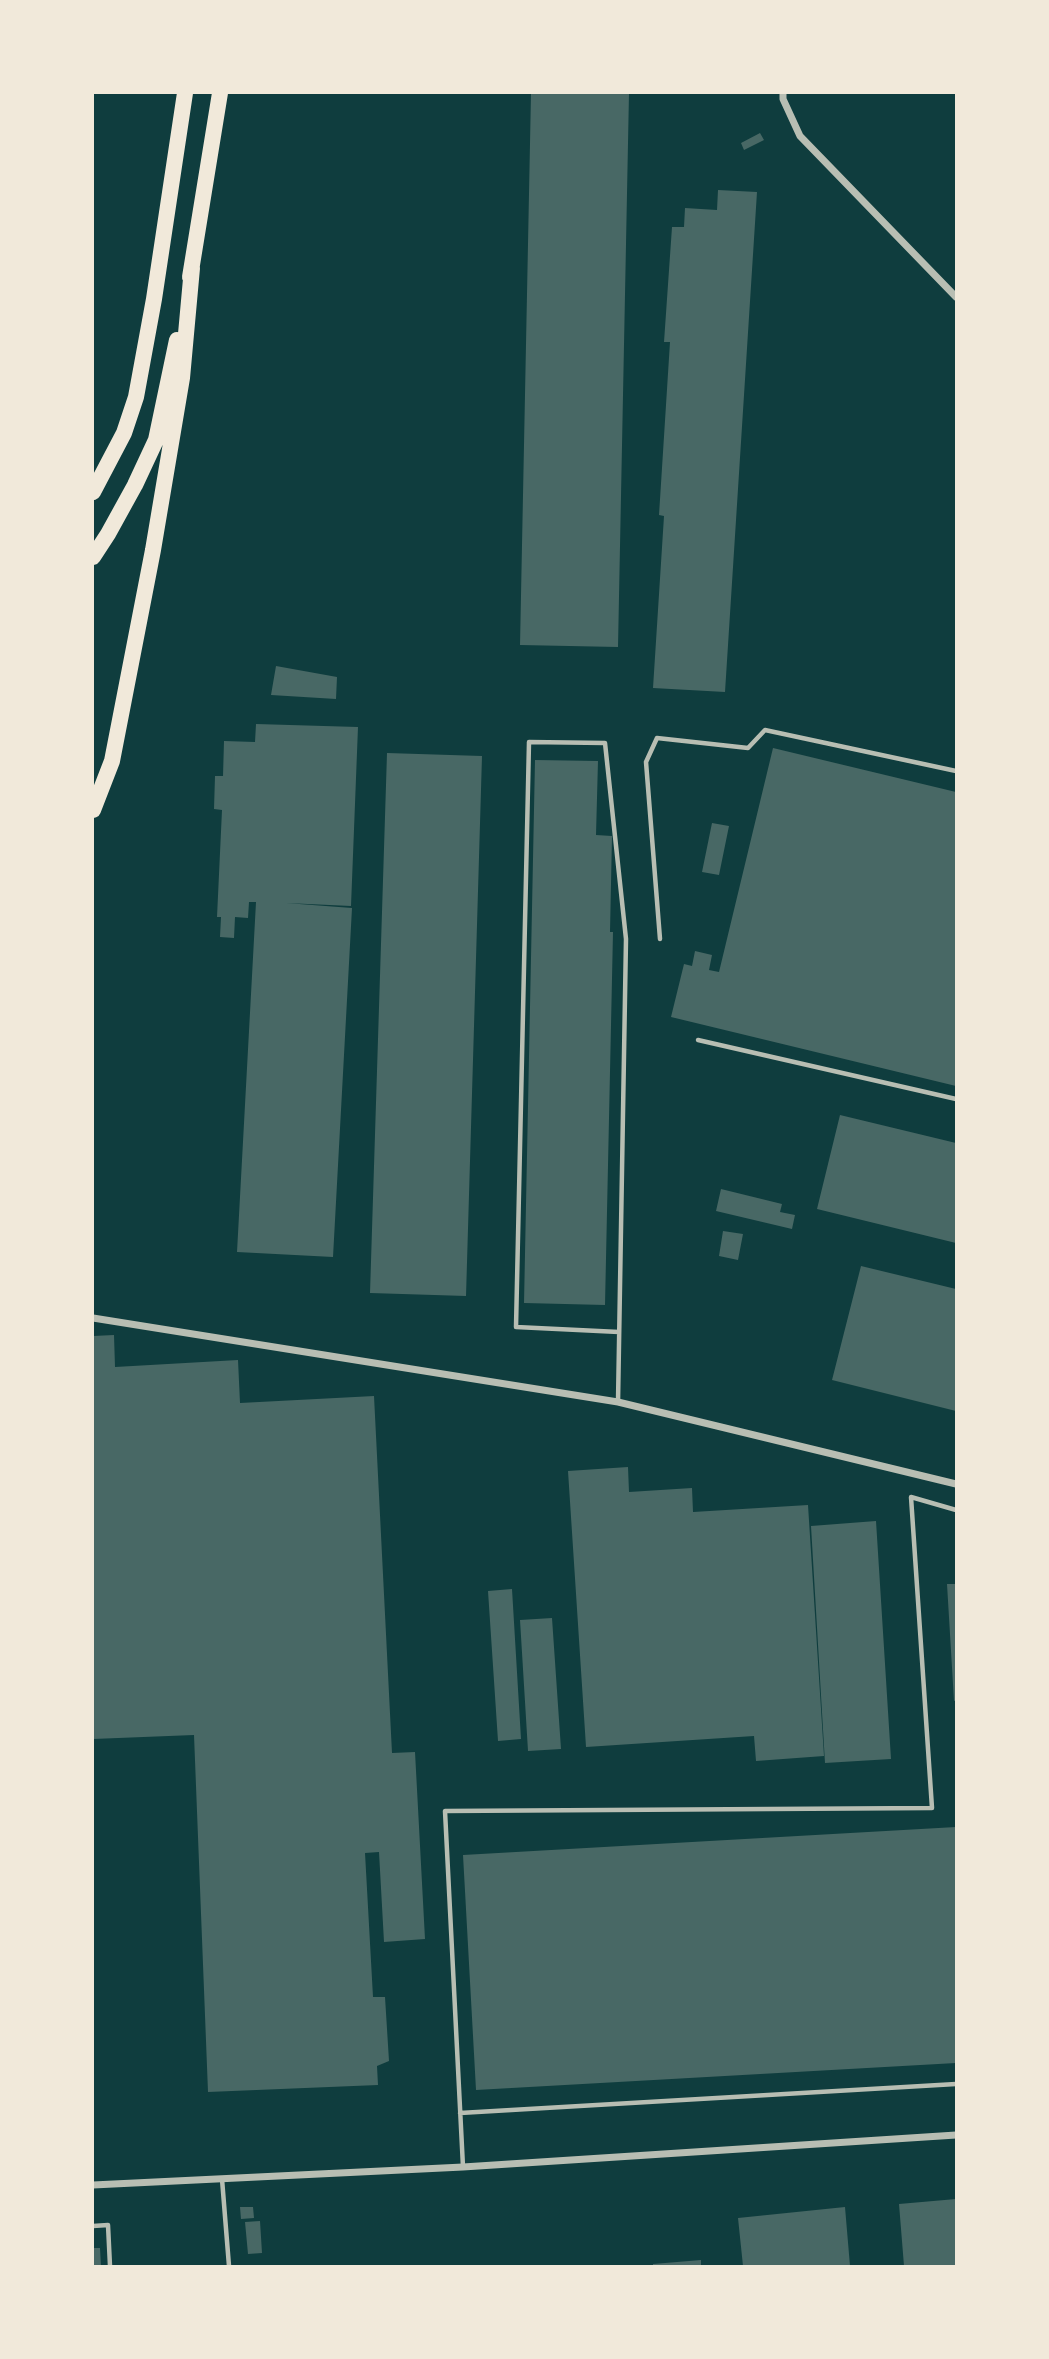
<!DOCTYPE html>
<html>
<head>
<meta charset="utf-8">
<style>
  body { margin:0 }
  #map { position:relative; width:1049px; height:2359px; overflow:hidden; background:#0f3d3e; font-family:"Work Sans",sans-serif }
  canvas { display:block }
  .frame { position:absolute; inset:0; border:94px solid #f1e9da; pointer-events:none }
</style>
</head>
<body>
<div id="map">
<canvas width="1049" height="2359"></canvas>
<div class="frame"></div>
</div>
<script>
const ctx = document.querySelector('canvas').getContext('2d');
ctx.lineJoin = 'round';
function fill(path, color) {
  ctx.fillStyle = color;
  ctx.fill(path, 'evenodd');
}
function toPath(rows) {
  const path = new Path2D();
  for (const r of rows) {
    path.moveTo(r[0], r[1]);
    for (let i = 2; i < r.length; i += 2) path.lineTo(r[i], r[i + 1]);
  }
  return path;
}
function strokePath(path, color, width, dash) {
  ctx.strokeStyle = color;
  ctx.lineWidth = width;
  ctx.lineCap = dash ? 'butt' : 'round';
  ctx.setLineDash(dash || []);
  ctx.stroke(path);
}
fill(toPath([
  [531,93,629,93,618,647,520,645],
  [760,133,764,140,744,150,741,143],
  [718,190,757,192,725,692,653,688,664,516,659,515,670,342,664,342,672,227,684,227,685,208,717,210],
  [276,666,337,677,336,699,271,695],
  [256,724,358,727,351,906,286,903,352,908,333,1257,237,1252,256,902,249,902,248,918,235,917,234,938,220,937,221,917,217,917,222,810,214,809,215,776,223,776,224,741,255,742],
  [773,748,956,792,956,1086,671,1017,684,964,692,966,695,951,712,955,709,970,719,972],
  [387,753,482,756,466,1296,370,1293],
  [535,760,598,761,596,835,612,836,610,932,613,932,605,1305,524,1303],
  [712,823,729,826,719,875,702,872],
  [840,1115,956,1143,956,1243,817,1209],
  [721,1189,782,1204,780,1212,795,1215,792,1229,716,1211],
  [723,1231,743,1234,738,1260,719,1256],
  [861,1266,956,1289,956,1411,832,1380],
  [114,1335,115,1367,238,1360,240,1403,374,1396,392,1753,415,1752,425,1939,384,1942,379,1852,365,1853,373,1997,385,1997,389,2061,377,2066,378,2085,208,2092,194,1735,93,1739,93,1336],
  [628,1467,629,1492,692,1488,693,1512,808,1505,824,1756,756,1761,754,1736,586,1747,568,1471],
  [876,1521,891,1759,825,1763,811,1526],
  [947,1584,956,1584,956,1700,954,1701],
  [512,1589,521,1739,498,1741,488,1591],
  [552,1618,561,1749,528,1751,520,1620],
  [956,1827,956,2063,476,2090,463,1855],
  [956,2199,956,2266,904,2266,899,2204],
  [240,2207,253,2207,254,2218,241,2219],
  [845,2207,850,2266,743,2266,738,2218],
  [260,2221,262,2253,248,2254,245,2222],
  [93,2248,100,2248,101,2266,93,2266],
  [701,2260,701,2266,653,2266,653,2264]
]), '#486865');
strokePath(toPath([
  [660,939,646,762,657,738,748,748,765,730,956,771],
  [698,1040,956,1099],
  [618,1402,626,939,605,743,529,742,516,1327,619,1332],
  [460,2113,956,2084],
  [463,2167,445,1811,932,1808,911,1497,956,1510],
  [222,2179,229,2266],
  [93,2226,108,2225,110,2266]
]), '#b8beb3', 4.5);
strokePath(toPath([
  [783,93,783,99,800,136,956,297],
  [93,1318,618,1402,956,1484],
  [93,2185,463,2167,956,2135]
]), '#b8beb3', 7);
strokePath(toPath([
  [190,277,220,93],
  [93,492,124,433,136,397,154,299,185,93],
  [93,557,108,534,135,485,156,440,177,340],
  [93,810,112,761,153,550,182,378,192,268]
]), '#f1e9da', 16);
</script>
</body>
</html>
